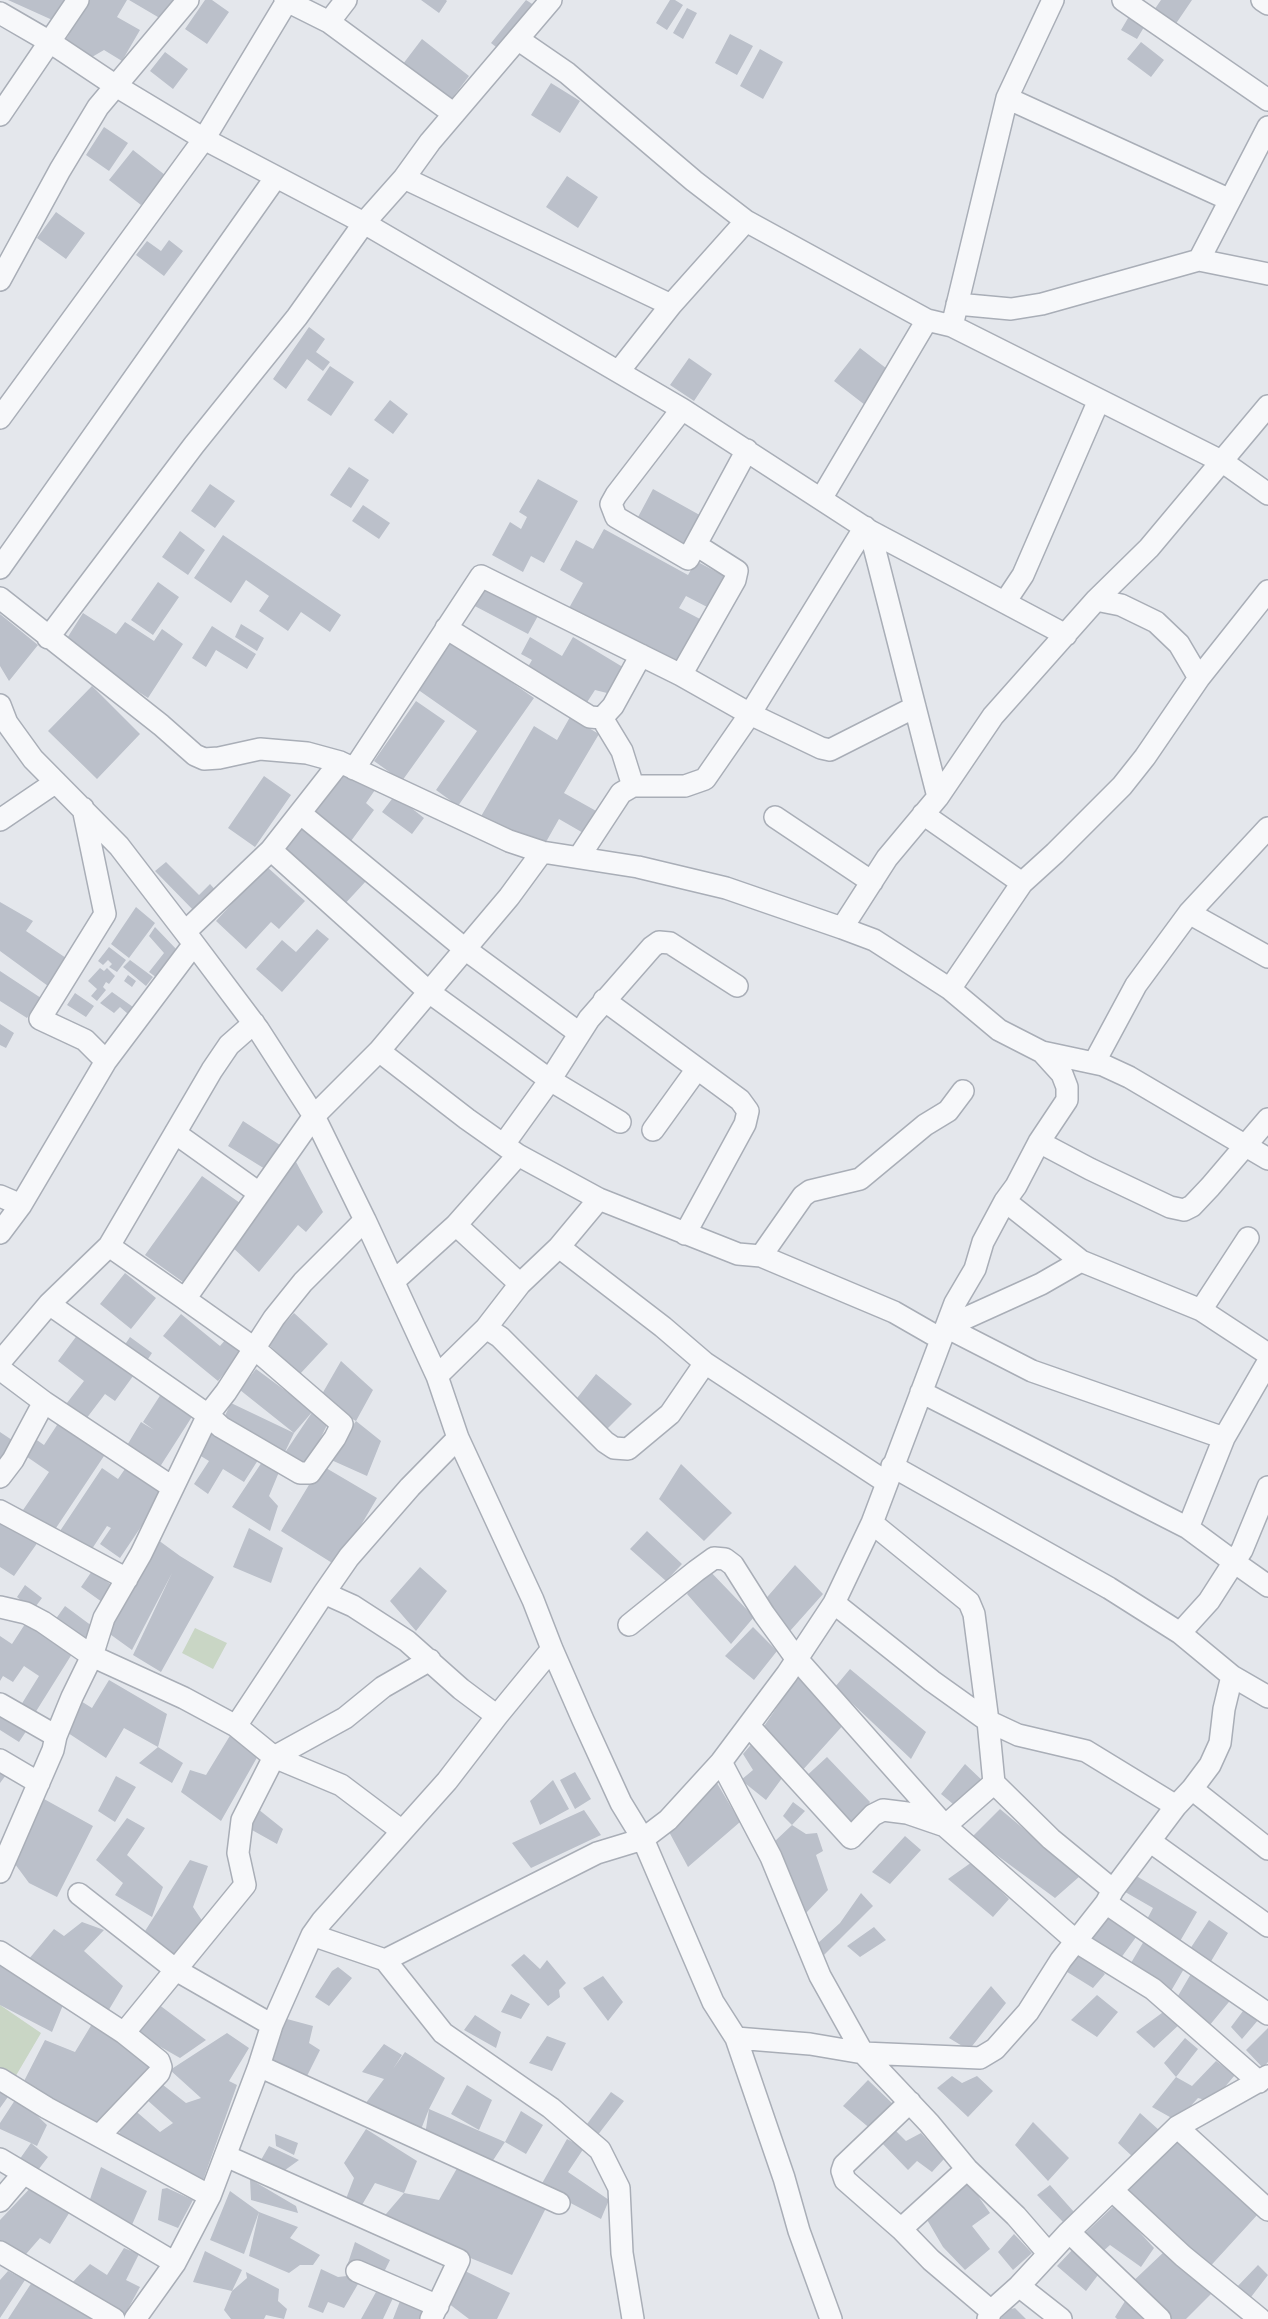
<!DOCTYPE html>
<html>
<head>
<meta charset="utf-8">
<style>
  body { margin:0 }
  canvas { display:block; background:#e4e7ec }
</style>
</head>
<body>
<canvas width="1268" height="2319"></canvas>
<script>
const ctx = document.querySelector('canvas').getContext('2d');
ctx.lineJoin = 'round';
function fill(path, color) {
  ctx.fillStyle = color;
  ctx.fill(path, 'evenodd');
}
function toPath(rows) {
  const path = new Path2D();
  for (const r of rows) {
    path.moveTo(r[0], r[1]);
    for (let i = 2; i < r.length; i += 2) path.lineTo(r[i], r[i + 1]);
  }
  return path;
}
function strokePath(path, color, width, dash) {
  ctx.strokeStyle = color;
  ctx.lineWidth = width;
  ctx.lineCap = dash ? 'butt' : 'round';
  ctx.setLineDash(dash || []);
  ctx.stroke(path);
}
fill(toPath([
  [195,1628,227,1643,213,1669,182,1653],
  [0,2005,41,2033,14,2079,0,2067]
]), '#c9d6c5');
fill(toPath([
  [8,0,67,0,59,23],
  [89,0,127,0,117,17,140,30,122,61,104,50,92,57,65,41],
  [129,0,175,0,163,20],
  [205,0,212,0,229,12,207,44,185,29],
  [421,0,446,0,447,1,439,13],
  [526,0,537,7,501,51,491,43],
  [670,0,675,0,683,5,667,30,656,23],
  [1161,0,1192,0,1173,28,1152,13],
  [687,8,697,13,683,39,673,33],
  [1131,13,1147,22,1137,39,1121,30],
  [730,34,753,46,737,75,715,63],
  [422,39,469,76,450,101,403,64],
  [1141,42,1164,60,1151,77,1127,59],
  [760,49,783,62,763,99,740,86],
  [165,52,188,69,173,89,150,71],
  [551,83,580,101,560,133,531,115],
  [104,127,128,143,109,171,86,155],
  [133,150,165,175,141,205,109,180],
  [567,176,598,197,578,228,546,207],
  [56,212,85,233,66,259,37,238],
  [169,240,183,251,164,276,136,255,147,241,161,251],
  [309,327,325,339,316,352,330,362,323,371,307,359,286,389,273,379],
  [860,348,891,372,865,405,834,381],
  [689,358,712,374,694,401,670,385],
  [330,366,354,382,331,416,307,400],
  [390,400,408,414,393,434,374,420],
  [349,467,369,480,351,508,330,495],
  [538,479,578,501,544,563,531,556,523,572,492,555,510,522,521,529,527,517,519,512],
  [210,484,235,501,215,528,191,511],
  [653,489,705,518,689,546,638,517],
  [363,505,390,523,379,539,352,521],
  [604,529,688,575,696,561,726,577,709,608,686,596,679,608,700,619,675,665,569,608,583,583,560,570,576,540,593,549],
  [180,531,205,550,188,575,162,557],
  [223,535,341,615,330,632,301,612,288,631,259,611,269,596,246,580,231,603,194,578],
  [158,582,179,597,153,635,131,620],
  [479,583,539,614,528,634,469,603],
  [83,613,116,634,125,622,154,641,162,629,183,644,148,698,64,643],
  [0,614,38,645,9,681,0,666],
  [241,624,264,638,257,651,235,637],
  [212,626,256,654,247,669,216,650,206,667,192,658],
  [530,637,562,656,573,637,626,669,611,694,595,690,584,707,525,672,532,660,521,654],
  [451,640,534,698,458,806,436,790,477,731,417,689],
  [92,686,140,734,97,779,48,731],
  [416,701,445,721,402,781,374,761],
  [570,717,599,734,564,793,598,812,585,834,559,819,542,849,506,827,500,829,480,818,534,726,557,740],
  [348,770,375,790,366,803,374,810,351,841,310,810,335,776,341,780],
  [264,776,291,795,255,847,228,828],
  [395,795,424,818,412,834,382,812],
  [305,823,367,880,341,908,279,851],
  [166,862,199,895,210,884,218,893,197,914,155,871],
  [266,866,305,901,279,929,271,922,246,949,216,921],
  [0,902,33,921,26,931,66,958,48,986,0,951],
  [136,907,155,923,129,958,111,944],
  [155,927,178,951,157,978,149,972,164,953,149,936],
  [317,929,329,939,282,992,256,969,282,940,296,952],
  [109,947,126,960,117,972,109,967,112,964,108,960,103,965,98,961],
  [130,960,153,977,146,986,123,967],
  [100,968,104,971,107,968,115,976,109,984,106,982,103,987,106,990,97,1001,91,996,97,989,88,981],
  [0,971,41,998,27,1018,0,1001],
  [128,975,136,981,132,987,124,981],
  [112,992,133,1007,128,1014,120,1007,114,1013,100,1003],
  [75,993,94,1006,86,1017,67,1005],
  [0,1024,14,1033,6,1048,0,1045],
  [243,1121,280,1145,265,1169,228,1146],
  [295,1160,323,1212,306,1232,298,1225,259,1272,231,1246],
  [202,1176,240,1203,183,1282,145,1255],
  [125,1273,156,1298,131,1329,100,1304],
  [294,1313,328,1344,300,1374,267,1343],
  [181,1314,220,1346,226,1339,242,1352,218,1381,163,1336],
  [81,1330,136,1372,115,1401,105,1394,83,1423,63,1408,84,1381,58,1361],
  [130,1337,152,1353,144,1365,122,1349],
  [341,1361,373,1390,356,1421,318,1401],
  [256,1369,313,1411,294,1433,284,1454,313,1411,328,1423,306,1468,221,1424,231,1403,294,1433,240,1390],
  [596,1374,632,1404,604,1432,574,1402],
  [163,1391,195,1412,156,1473,123,1452,141,1422,154,1430,143,1422],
  [356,1421,381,1441,367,1476,329,1459],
  [59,1422,106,1453,54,1531,23,1510,49,1472,20,1452,31,1436,44,1445],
  [207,1424,260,1457,244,1482,223,1469,208,1494,194,1484,209,1461,191,1450],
  [0,1432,15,1442,0,1465],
  [262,1462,279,1472,269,1496,278,1506,270,1531,232,1507],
  [681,1464,732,1513,704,1541,659,1499],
  [321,1465,377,1498,337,1566,281,1531],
  [127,1466,167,1488,120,1558,100,1544,111,1528,107,1526,88,1555,58,1534,102,1468,118,1479],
  [0,1516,38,1542,14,1576,0,1567],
  [249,1528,283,1548,271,1583,233,1567],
  [647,1531,682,1564,666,1581,630,1549],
  [154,1537,180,1556,214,1577,161,1672,133,1655,172,1573,132,1650,107,1632],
  [795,1565,823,1594,790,1631,762,1603],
  [420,1567,447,1591,416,1631,390,1601],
  [706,1567,754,1617,731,1644,687,1594],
  [92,1571,113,1586,102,1602,81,1587],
  [25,1585,42,1598,33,1610,17,1597],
  [65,1606,96,1629,85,1643,55,1620],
  [25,1624,72,1654,35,1713,21,1705,39,1676,24,1666,13,1682,3,1676,0,1681,0,1636,12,1644],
  [753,1627,777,1651,754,1680,725,1656],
  [850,1669,926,1732,911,1759,835,1687],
  [799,1675,846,1722,800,1773,758,1735],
  [109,1680,167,1714,158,1747,124,1728,106,1758,62,1729,76,1698,92,1708],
  [0,1713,27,1730,19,1742,0,1730],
  [231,1734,259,1754,221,1821,181,1792,190,1770,206,1775],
  [755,1740,788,1770,766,1800,741,1780,753,1770,743,1754],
  [158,1747,183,1763,172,1783,139,1763],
  [827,1757,870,1802,853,1829,802,1780],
  [965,1764,985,1783,959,1809,941,1794],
  [0,1771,6,1775,0,1783],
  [575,1772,591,1799,575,1809,560,1780],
  [116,1776,136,1787,115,1822,98,1811],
  [714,1778,740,1822,688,1867,668,1830],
  [553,1780,569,1809,540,1825,530,1801],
  [44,1799,93,1826,57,1897,29,1883,15,1864],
  [793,1802,805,1811,792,1825,806,1834,817,1833,823,1851,816,1855,828,1890,805,1914,774,1842,792,1825,783,1816],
  [253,1805,283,1829,277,1844,243,1825],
  [1000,1809,1080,1876,1055,1898,972,1837],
  [584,1810,601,1835,531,1868,512,1843],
  [127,1818,145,1828,127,1855,163,1887,152,1917,115,1895,123,1883,96,1860],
  [905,1836,921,1850,890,1884,872,1872],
  [190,1860,208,1866,193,1907,203,1922,174,1960,140,1939],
  [972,1862,1009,1899,993,1917,948,1879],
  [1133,1874,1197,1912,1179,1943,1145,1923,1153,1908,1120,1889],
  [861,1893,873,1906,822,1957,817,1944,840,1923],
  [1105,1913,1139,1933,1118,1962,1087,1946],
  [1209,1920,1228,1933,1210,1963,1190,1949],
  [82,1922,104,1930,84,1951,123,1986,107,2013,28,1960,54,1929,64,1936],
  [874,1927,886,1940,860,1957,847,1946],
  [1147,1936,1188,1962,1171,1991,1128,1968],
  [1080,1952,1105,1974,1093,1988,1064,1970],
  [524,1954,540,1969,547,1960,566,1983,559,1990,560,1997,548,2006,511,1965],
  [0,1960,63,2005,52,2032,0,2005],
  [338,1967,352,1978,329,2006,315,1997,332,1971],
  [1195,1967,1233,1997,1209,2026,1175,2001],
  [603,1976,623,2002,608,2021,583,1988],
  [991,1986,1006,2003,969,2050,949,2038],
  [511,1994,530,2004,521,2019,501,2012],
  [1097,1995,1118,2012,1097,2037,1071,2020],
  [158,2004,206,2040,180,2058,131,2030],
  [1246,2007,1259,2019,1242,2039,1231,2027],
  [1166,2010,1181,2023,1154,2048,1136,2032],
  [475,2015,501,2032,496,2048,464,2030],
  [287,2019,313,2026,309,2043,320,2050,304,2082,266,2063],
  [92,2024,155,2068,101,2130,22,2085,45,2040,75,2052],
  [1268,2028,1268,2062,1263,2068,1246,2050],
  [227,2033,249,2048,229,2081,237,2085,201,2186,116,2140,131,2107,160,2132,173,2123,146,2099,158,2081,186,2103,201,2098,170,2070],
  [547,2036,566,2043,552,2071,529,2063],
  [1185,2038,1198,2049,1176,2077,1164,2063],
  [384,2044,402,2055,393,2069,405,2052,445,2078,429,2109,505,2142,492,2162,425,2135,429,2109,418,2137,362,2108,384,2079,362,2072],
  [1216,2061,1235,2075,1212,2102,1198,2098,1177,2121,1152,2107,1176,2077,1192,2086],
  [952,2076,962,2083,977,2076,993,2091,968,2117,937,2088],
  [868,2080,894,2105,872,2130,843,2106],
  [467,2085,492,2100,479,2130,451,2114],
  [0,2087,10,2094,0,2108],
  [611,2092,624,2101,597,2136,584,2128],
  [17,2097,47,2125,37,2146,31,2143,48,2157,35,2174,17,2163,31,2143,0,2129,0,2123],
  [521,2111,543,2125,526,2154,505,2142],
  [1140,2113,1159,2130,1134,2158,1118,2143],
  [1033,2122,1069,2158,1048,2181,1015,2145],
  [893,2128,906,2141,921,2133,944,2159,932,2172,917,2161,908,2170,880,2141],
  [366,2129,417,2161,404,2193,439,2200,460,2163,546,2208,512,2275,380,2221,404,2193,375,2183,359,2210,344,2204,354,2178,344,2163],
  [1177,2132,1259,2213,1205,2272,1120,2192],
  [275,2134,298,2143,294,2155,276,2146],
  [567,2139,584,2148,568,2172,609,2200,601,2219,540,2187],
  [269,2146,299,2160,281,2173,257,2167],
  [101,2167,147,2191,131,2227,87,2208],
  [250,2179,296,2206,298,2213,251,2200],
  [35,2183,71,2210,50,2244,40,2238,20,2261,0,2247,0,2220],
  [969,2183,990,2213,972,2226,990,2249,965,2270,943,2247,926,2218],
  [1050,2185,1074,2212,1064,2223,1037,2195],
  [167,2188,193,2200,178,2228,158,2220,162,2189],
  [230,2191,259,2212,298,2227,290,2238,320,2255,313,2265,300,2265,289,2273,249,2256,259,2212,244,2254,210,2240],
  [1115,2205,1154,2248,1141,2267,1110,2245,1100,2254,1080,2238],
  [1014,2234,1032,2253,1013,2270,998,2252],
  [355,2242,390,2260,383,2274,348,2263],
  [124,2248,139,2254,126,2280,140,2287,124,2316,69,2286,90,2264,107,2275],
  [1074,2248,1101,2271,1086,2291,1057,2266],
  [1166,2250,1213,2292,1186,2319,1164,2319,1128,2286],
  [205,2251,242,2270,232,2291,247,2278,246,2272,279,2289,278,2301,287,2309,284,2319,266,2315,264,2319,231,2319,224,2310,232,2291,193,2282],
  [1258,2265,1268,2275,1248,2301,1234,2290],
  [321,2269,338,2277,347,2276,358,2284,344,2308,328,2302,323,2313,308,2307],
  [463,2270,510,2293,497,2319,469,2319,444,2300],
  [8,2271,25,2280,0,2318,0,2280],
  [34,2279,101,2319,8,2319],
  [376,2292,394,2296,383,2319,361,2319],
  [402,2296,428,2309,422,2319,393,2319],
  [1127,2298,1132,2304,1143,2319,1117,2319,1115,2317],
  [1015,2308,1026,2319,1000,2319,1011,2309]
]), '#bbc0ca');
const minor = toPath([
  [285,0,329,22,454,114],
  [1123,0,1268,100],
  [1262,0,1268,4],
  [0,13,50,42,116,86,204,139,364,223,682,409,870,531,1066,635],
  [329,22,346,0],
  [519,40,567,73,694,181,746,221,927,320,952,326,1223,462,1268,494],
  [1007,98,1228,199],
  [0,115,78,0],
  [404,178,671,305],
  [1199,260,1268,127],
  [0,280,60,170,98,107,188,0],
  [957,304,1011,309,1042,304,1199,260,1268,274],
  [952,326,1007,98,1053,0],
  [619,371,671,305,746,221],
  [682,409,616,495,611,504,616,517,688,559,747,450],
  [0,418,204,139,287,1],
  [821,499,927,320],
  [870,531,938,797],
  [696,545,737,571,735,580,681,675,750,714,821,748,830,750,915,707],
  [0,568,276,177],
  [0,598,161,725,195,755,204,759,219,758,260,749,307,753,340,762,509,841,542,852,638,867,726,888,842,928,874,940,950,989,999,1030,1042,1052,1103,1065,1129,1077,1268,1159],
  [1096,600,1121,605,1156,622,1179,644,1199,678],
  [1005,602,1023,575,1099,400],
  [446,628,590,717,602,718,613,706,641,655],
  [48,638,194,445,297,317,364,223,404,178,430,142,551,0],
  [0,705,7,723,33,759,119,846,185,932,258,1029,314,1116,365,1220,437,1376,458,1438,533,1600,552,1649,583,1720,621,1803,643,1839,713,2002,736,2038,784,2178,799,2231,831,2319],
  [602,718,622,751,633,786],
  [354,769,481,576,681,675],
  [300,813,465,949,579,1033],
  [923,814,1022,883,1055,853,1122,786,1145,757,1199,678,1268,591],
  [775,817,872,882],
  [0,820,56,782],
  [271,850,429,992,550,1080,620,1122],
  [579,857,621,793,633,786,685,786,705,779,750,714,865,527],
  [1189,913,1268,957],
  [842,928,887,858,938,797,993,716,1096,600,1149,548,1268,406],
  [185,932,271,850,340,762],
  [950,989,1022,883],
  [604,1000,740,1100,748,1111,745,1124,685,1234],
  [379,1051,509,897,542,852],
  [106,1061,194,944],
  [1094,1063,1136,985,1189,913,1268,828],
  [653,1130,697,1069],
  [175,1133,259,1193],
  [1039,1142,1090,1169,1170,1207,1184,1210,1192,1206,1210,1187,1268,1119],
  [504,1144,550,1080,589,1019,652,947,659,942,670,943,737,986],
  [0,1196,21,1205],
  [1005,1201,1081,1261,1201,1310,1268,1354],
  [456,1225,520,1284],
  [0,1233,21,1205,106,1061,85,1040,40,1019,105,914,83,808],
  [109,1246,185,1299,314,1116,379,1051,467,1119,518,1155,599,1199,738,1254,761,1256,894,1312,941,1339],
  [559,1247,599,1199],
  [761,1256,803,1196,810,1191,860,1179,925,1125,948,1111,963,1091],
  [394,1281,456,1225,518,1155],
  [49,1304,208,1415,221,1427,300,1473,310,1473,335,1438,342,1424,254,1348,185,1299],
  [1201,1310,1248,1238],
  [946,1327,1032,1371,1224,1438],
  [946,1327,1041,1284,1081,1261],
  [486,1328,520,1284,559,1247,663,1327,705,1363,886,1482],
  [0,1362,49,1304,109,1246,212,1070,229,1045,254,1023],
  [0,1369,44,1402,13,1460,0,1477],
  [437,1376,486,1328,500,1337,605,1442,614,1448,628,1449,670,1414,705,1363],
  [921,1392,1188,1528,1234,1562,1242,1550,1268,1487],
  [44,1402,172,1487],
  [892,1466,1109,1588,1180,1633,1209,1601,1234,1562,1268,1586],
  [0,1511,127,1579],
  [872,1523,969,1602,974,1614,988,1721,994,1783,1051,1839,1113,1890],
  [1188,1528,1224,1438,1268,1362],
  [324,1593,349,1557,410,1487,458,1438],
  [834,1603,932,1681,988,1721,1018,1735,1086,1751,1176,1806],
  [0,1607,26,1613,43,1622,92,1656,184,1698,236,1726,324,1593,353,1606,407,1641,461,1689,497,1716],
  [629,1625,696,1571,714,1558,725,1559,733,1565,764,1614,796,1658,945,1826,1077,1942,1153,1989,1259,2082],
  [1180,1633,1232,1676,1224,1709,1220,1743,1210,1765,1192,1789],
  [1232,1676,1268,1697],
  [0,1704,56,1736],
  [749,1726,851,1838,873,1815,883,1810,907,1813,945,1826,994,1783],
  [0,1760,39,1783],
  [721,1762,771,1857,820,1976,863,2053,929,2123,967,2169,1016,2216,1049,2254],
  [402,1831,341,1785,274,1757,345,1718,383,1687,430,1660],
  [1151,1842,1268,1926],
  [0,1872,53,1750,56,1736,72,1697,92,1656,104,1618,141,1554,208,1415,226,1392,274,1318,303,1282,365,1220],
  [79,1894,176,1970,272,2025],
  [1106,1903,1268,2014],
  [312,1935,385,1960,597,1853,643,1839,668,1820,721,1762,787,1674,834,1603,872,1523,955,1303,975,1269,983,1242,1005,1201,1016,1186,1039,1142,1067,1100,1067,1087,1062,1074,1042,1052],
  [0,1952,124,2033,245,1885,238,1853,242,1820,274,1757,236,1726],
  [385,1960,443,2033,551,2108,600,2150,619,2188,622,2253,633,2319],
  [124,2033,159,2061,161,2067,159,2073,99,2136,210,2196],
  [736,2038,810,2044,863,2053,980,2058,995,2049,1028,2012,1061,1960,1106,1903,1113,1890,1176,1806,1192,1789,1268,1849],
  [259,2066,559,2203],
  [0,2079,47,2108,99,2136],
  [910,2102,844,2165,842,2171,845,2180,901,2229,931,2260,991,2311],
  [1177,2127,1268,2210],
  [226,2156,459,2260,431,2319],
  [0,2159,175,2263],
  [1113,2191,1183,2256,1260,2319],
  [0,2201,23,2174],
  [901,2229,967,2169],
  [1069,2232,1160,2319],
  [0,2252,114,2319],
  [357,2271,438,2306],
  [1019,2286,1061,2319],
  [135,2319,175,2263,210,2196,259,2066,272,2025,312,1935,322,1921,447,1781,497,1716,552,1649],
  [988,2319,991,2311,1019,2286,1069,2232,1177,2127,1268,2076]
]);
strokePath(minor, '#a9aeb7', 24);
strokePath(minor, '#f7f8fa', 21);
</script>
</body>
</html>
